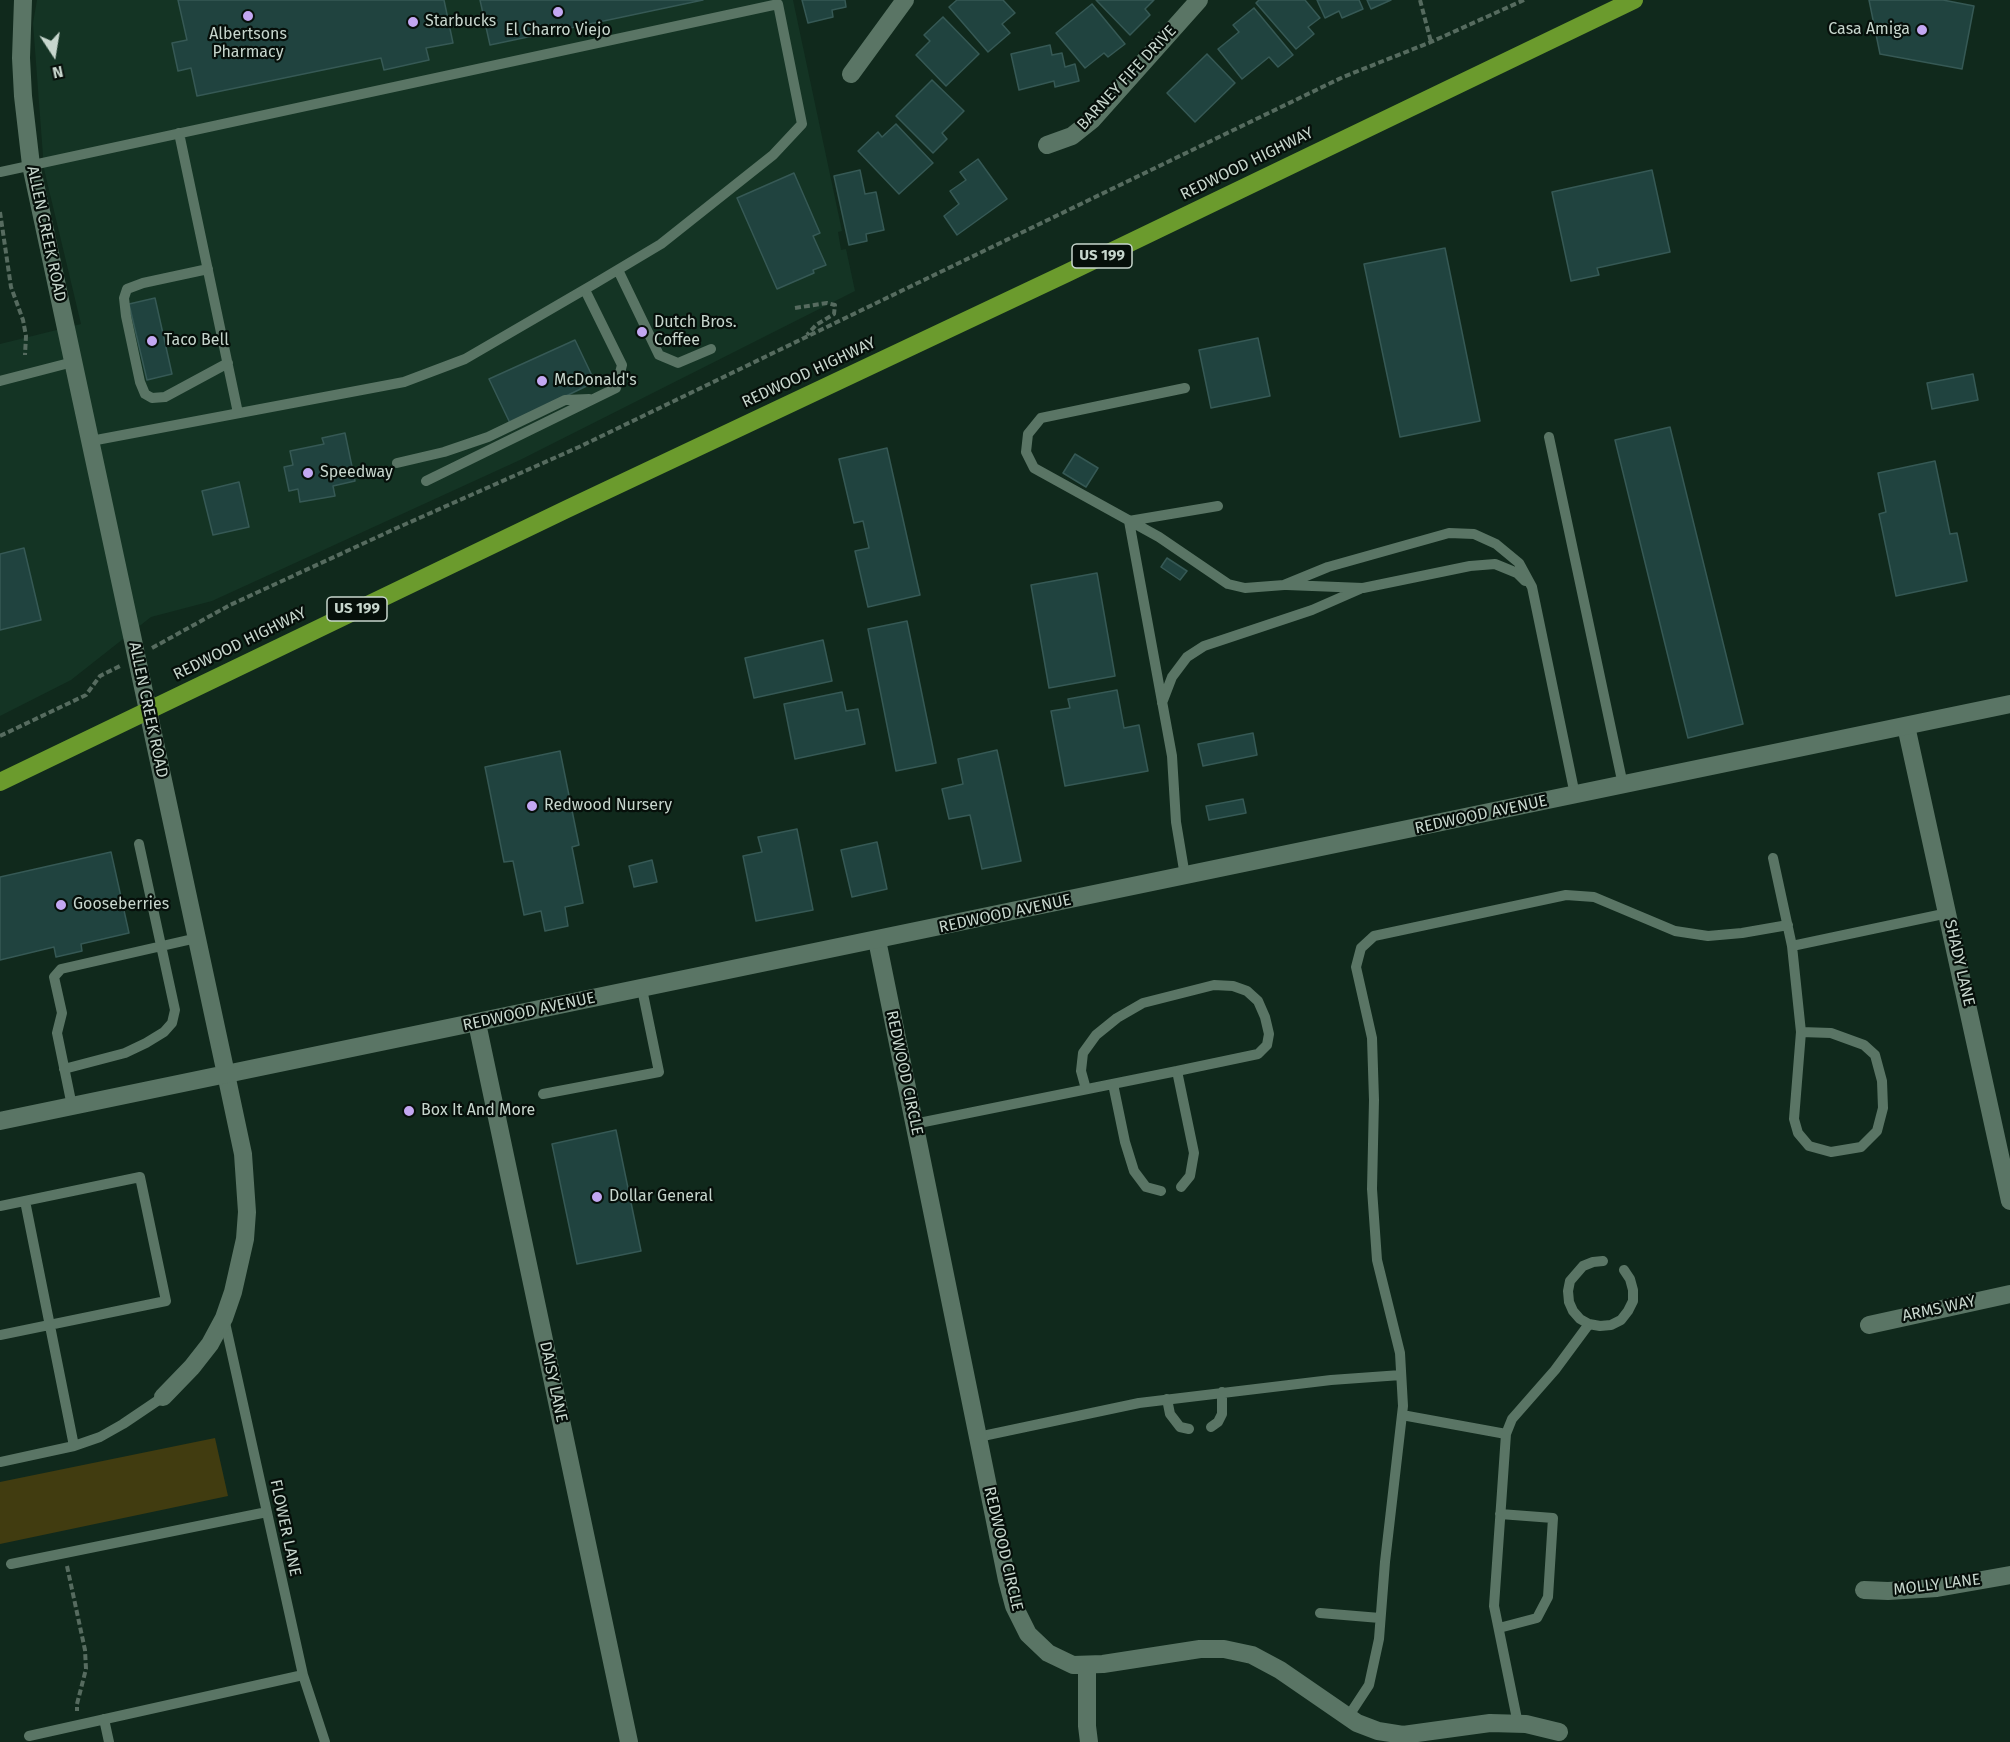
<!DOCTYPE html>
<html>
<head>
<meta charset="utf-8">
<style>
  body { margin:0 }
  #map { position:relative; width:2010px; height:1742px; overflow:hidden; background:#10291c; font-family:"Fira Sans",sans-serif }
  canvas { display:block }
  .north { position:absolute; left:24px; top:24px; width:60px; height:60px; -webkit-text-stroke:4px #060f0a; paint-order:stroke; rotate:168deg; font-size:16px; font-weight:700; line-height:24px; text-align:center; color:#c7d6cd }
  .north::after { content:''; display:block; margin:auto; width:21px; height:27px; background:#c7d6cd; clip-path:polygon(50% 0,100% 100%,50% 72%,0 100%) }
</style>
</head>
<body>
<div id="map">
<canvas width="2010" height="1742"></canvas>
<div class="north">N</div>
</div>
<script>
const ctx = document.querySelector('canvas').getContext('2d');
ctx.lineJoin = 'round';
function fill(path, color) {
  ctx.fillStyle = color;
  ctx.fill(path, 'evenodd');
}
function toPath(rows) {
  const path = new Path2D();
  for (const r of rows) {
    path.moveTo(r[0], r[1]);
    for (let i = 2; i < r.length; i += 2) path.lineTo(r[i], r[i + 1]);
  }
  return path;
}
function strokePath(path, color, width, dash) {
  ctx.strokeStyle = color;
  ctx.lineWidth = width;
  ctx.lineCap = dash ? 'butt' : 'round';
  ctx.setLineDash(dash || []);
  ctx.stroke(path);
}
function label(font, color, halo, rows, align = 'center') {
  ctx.font = font + ' "Fira Sans",sans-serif';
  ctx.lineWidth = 4.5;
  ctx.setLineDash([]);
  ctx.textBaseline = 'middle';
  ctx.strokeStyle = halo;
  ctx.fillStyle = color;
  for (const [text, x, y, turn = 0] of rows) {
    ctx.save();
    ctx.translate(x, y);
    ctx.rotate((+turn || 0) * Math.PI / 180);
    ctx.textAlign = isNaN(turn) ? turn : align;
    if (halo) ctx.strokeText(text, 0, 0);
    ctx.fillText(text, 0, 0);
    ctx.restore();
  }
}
fill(toPath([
  [37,0,793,0,842,231,838,232,841,250,846,249,855,291,520,460,212,601,151,617,71,680,0,716,0,344,81,324,44,169,33,23]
]), '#143424');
fill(toPath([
  [215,1438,228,1496,0,1544,0,1482]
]), '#413c10');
const building = toPath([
  [178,0,444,0,453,43,426,48,429,60,384,70,381,58,197,96,191,68,178,71,172,43,187,40,178,0],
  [480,0,703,0,490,45,480,0],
  [802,0,845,0,846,7,832,10,833,17,808,23,802,0],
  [957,0,1003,0,1015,13,1002,24,1010,33,988,52,949,7,957,0],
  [1096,0,1154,0,1145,9,1150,15,1130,35,1096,0],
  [1259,0,1305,0,1320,18,1308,27,1314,34,1296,49,1256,3,1259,0],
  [1317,0,1359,0,1363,9,1342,18,1339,11,1325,18,1317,0],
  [1367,0,1391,0,1371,9,1367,0],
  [1869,0,1943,0,1974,6,1962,69,1880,54,1869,0],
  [1092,4,1125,44,1108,57,1104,53,1085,68,1056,33,1092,4],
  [1254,8,1293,55,1278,67,1269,57,1242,79,1218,49,1239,32,1233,25,1254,8],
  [943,17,979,54,946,86,916,55,930,41,924,35,943,17],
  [1050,45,1052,55,1062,53,1065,67,1075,64,1079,81,1055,87,1054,81,1019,90,1011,54,1050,45],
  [1207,54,1235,83,1195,122,1167,93,1207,54],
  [932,80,964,111,942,133,947,139,933,153,896,116,932,80],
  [896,124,933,163,899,194,858,151,878,132,882,137,896,124],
  [978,159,1007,199,957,235,944,216,959,204,950,191,966,180,960,172,978,159],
  [860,170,865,194,876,192,884,230,866,234,867,241,849,245,834,176,860,170],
  [1652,170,1670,252,1597,268,1599,275,1571,281,1552,192,1652,170],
  [794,173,820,233,813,236,826,265,813,270,814,273,777,289,737,198,794,173],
  [1445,248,1480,421,1400,437,1364,264,1445,248],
  [155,298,172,374,147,380,129,304,155,298],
  [1258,338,1270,396,1211,408,1199,350,1258,338],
  [575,340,595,382,510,423,489,379,575,340],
  [1973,374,1978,400,1932,409,1927,383,1973,374],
  [1670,427,1743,724,1688,738,1615,440,1670,427],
  [345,433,355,481,333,486,335,496,300,502,298,489,289,491,284,467,293,465,290,451,324,444,322,438,345,433],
  [887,448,920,595,868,607,855,551,869,548,863,521,854,523,839,459,887,448],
  [1075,454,1098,468,1086,487,1063,473,1075,454],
  [1935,461,1950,534,1957,533,1967,581,1896,596,1879,514,1886,512,1878,473,1935,461],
  [239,482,249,527,213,535,202,491,239,482],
  [24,548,41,620,0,630,0,554,24,548],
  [1167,558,1187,571,1180,580,1161,567,1167,558],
  [1097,573,1115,676,1049,688,1031,585,1097,573],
  [907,621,936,763,896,771,868,629,907,621],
  [823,640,832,681,754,698,745,658,823,640],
  [1117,690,1124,728,1139,725,1148,771,1065,786,1051,711,1070,708,1068,699,1117,690],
  [842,692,846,711,858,709,865,744,795,759,784,704,842,692],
  [1253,733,1257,755,1203,766,1198,744,1253,733],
  [997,750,1021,861,982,869,970,815,949,819,942,789,963,784,958,759,997,750],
  [560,751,579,845,572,847,583,903,565,907,568,926,545,931,541,911,524,915,513,861,504,862,485,767,560,751],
  [1243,799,1246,813,1209,820,1206,806,1243,799],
  [797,829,813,910,756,921,743,856,762,852,758,837,797,829],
  [877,842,887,889,852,897,841,850,877,842],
  [111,852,129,933,81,944,82,951,56,957,54,947,0,960,0,877,111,852],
  [652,860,657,882,634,887,629,866,652,860],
  [616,1130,641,1251,577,1264,552,1144,616,1130]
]);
fill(building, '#20433f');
strokePath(building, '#365955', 1.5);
strokePath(toPath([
  [1420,0,1431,42],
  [0,212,11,287,23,320,26,336,25,355],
  [795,308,827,303,835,305,834,314,816,325,807,335],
  [152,648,230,605,399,527,579,447,1343,77,1431,42,1524,0],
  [0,736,86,695,100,676,120,666],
  [67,1566,85,1650,86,1669,77,1704,77,1711]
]), '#566b5f', 4, [6, 3]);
strokePath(toPath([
  [179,133,238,413],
  [0,172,778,4,802,124,773,155,661,244,594,284,465,359,404,382,91,441],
  [208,269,143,283,127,289,124,298,126,316,140,382,145,394,152,398,165,397,228,363],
  [618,270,659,355,678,363,711,349],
  [0,381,73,362],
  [1185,388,1041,418,1028,434,1026,452,1034,468,1159,537,1228,584,1245,588,1284,585,1328,567,1449,533,1474,534,1496,544,1519,563,1532,587,1575,795],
  [1549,437,1623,785],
  [397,463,444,452,488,437,565,400,589,399],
  [426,481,616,388,622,365,585,290],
  [1129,521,1172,756,1176,822,1185,876],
  [1129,521,1218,506],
  [1287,585,1363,588,1470,566,1495,564,1517,573,1525,581],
  [1162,703,1172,677,1187,657,1204,646,1312,610,1360,589],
  [1773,858,1792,946,1801,1032,1794,1119,1798,1133,1809,1146,1831,1152,1861,1147,1877,1131,1883,1108,1882,1081,1875,1055,1864,1045,1831,1033,1801,1032],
  [1792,946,1948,913],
  [64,1069,125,1053,146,1043,164,1032,172,1023,175,1010,139,844],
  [1177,1071,1194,1153,1190,1176,1181,1187],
  [1113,1084,1125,1142,1134,1171,1146,1187,1161,1191],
  [543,1094,659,1072,642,989],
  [72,1106,57,1033,62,1013,54,977,61,969,197,938],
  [914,1124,1177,1071,1258,1054,1267,1045,1269,1034,1265,1017,1258,1001,1247,991,1233,986,1214,985,1143,1003,1117,1018,1096,1035,1083,1053,1081,1071,1086,1089],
  [25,1201,74,1446],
  [0,1206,140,1177,166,1301,0,1335],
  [1603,1261,1593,1262,1583,1266,1570,1281,1568,1291,1569,1302,1573,1311,1580,1319,1589,1324,1600,1326,1611,1325,1621,1320,1628,1311,1633,1301,1633,1290,1630,1279,1624,1270],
  [224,1318,303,1675,325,1742],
  [1167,1399,1170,1414,1180,1427,1189,1429],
  [1402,1415,1506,1434],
  [1211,1427,1218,1422,1222,1414,1222,1392],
  [978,1437,1139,1403,1331,1380,1401,1375],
  [0,1462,74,1446,100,1437,123,1424,163,1397],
  [11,1564,267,1512],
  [1320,1613,1380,1618],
  [1499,1628,1537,1618,1548,1597,1553,1518,1500,1514],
  [1348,1717,1369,1685,1379,1639,1385,1562,1403,1406,1400,1353,1377,1260,1372,1189,1374,1100,1372,1038,1356,967,1361,948,1374,936,1566,895,1594,897,1675,931,1708,936,1742,933,1788,925],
  [104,1719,109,1742],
  [1518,1724,1494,1606,1506,1434,1512,1419,1555,1370,1589,1324],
  [29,1736,303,1675]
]), '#5a7565', 10);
strokePath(toPath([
  [851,74,905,0],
  [1047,145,1072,136,1092,120,1199,0],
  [1906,726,2010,1201],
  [877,940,1007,1580,1014,1606,1028,1634,1048,1653,1073,1665,1103,1664,1200,1649,1224,1649,1252,1655,1280,1670,1357,1723,1378,1731,1403,1735,1490,1723,1526,1724,1559,1732],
  [477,1023,629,1742],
  [1869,1325,2010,1294],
  [163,1397,192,1367,210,1344,224,1318,233,1292,245,1239,247,1212,243,1154,226,1074],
  [1864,1590,1888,1591,1937,1588,2010,1575],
  [1087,1666,1087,1726,1089,1742]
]), '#5a7565', 18);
strokePath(toPath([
  [23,0,21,58,23,96,31,165,226,1074],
  [0,1121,2010,704]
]), '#5a7565', 18);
strokePath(toPath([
  [0,782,567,509,1067,273,1634,0]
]), '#6b9b2d', 18);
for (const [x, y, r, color] of [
  [558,12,6,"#c3a7f2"],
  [248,16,6,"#c3a7f2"],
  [413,22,6,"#c3a7f2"],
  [1922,30,6,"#c3a7f2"],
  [642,332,6,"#c3a7f2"],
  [152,341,6,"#c3a7f2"],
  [542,381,6,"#c3a7f2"],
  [308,473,6,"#c3a7f2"],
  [532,806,6,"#c3a7f2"],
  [61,905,6,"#c3a7f2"],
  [409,1111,6,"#c3a7f2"],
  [597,1197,6,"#c3a7f2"]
]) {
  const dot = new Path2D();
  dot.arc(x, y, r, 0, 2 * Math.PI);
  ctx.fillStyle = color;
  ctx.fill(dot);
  strokePath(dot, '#060f0a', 2);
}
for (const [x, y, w] of [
  [1102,256,60],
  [357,609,60]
]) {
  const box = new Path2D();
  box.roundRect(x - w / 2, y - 12, w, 24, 4.5);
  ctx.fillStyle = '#060f0a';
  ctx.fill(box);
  strokePath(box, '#c7d6cd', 1.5);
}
label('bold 15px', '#c7d6cd', null, [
  ["US 199",1102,256],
  ["US 199",357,609]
]);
label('16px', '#c7d6cd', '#060f0a', [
  ["Starbucks",425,22],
  ["Casa Amiga",1910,30,"right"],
  ["El Charro Viejo",558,31,"center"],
  ["Albertsons",248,35,"center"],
  ["Pharmacy",248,53,"center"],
  ["Dutch Bros.",654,323],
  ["Coffee",654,341],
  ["Taco Bell",164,341],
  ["McDonald's",554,381],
  ["Speedway",320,473],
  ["Redwood Nursery",544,806],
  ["Gooseberries",73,905],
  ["Box It And More",421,1111],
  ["Dollar General",609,1197]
], 'left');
label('16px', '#c7d6cd', '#060f0a', [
  ["BARNEY FIFE DRIVE",1127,78,-47],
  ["REDWOOD HIGHWAY",1247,164,-26],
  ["ALLEN CREEK ROAD",46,234,78],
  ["REDWOOD HIGHWAY",809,373,-25],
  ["REDWOOD HIGHWAY",240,644,-26],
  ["ALLEN CREEK ROAD",148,710,78],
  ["REDWOOD AVENUE",1481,815,-12],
  ["REDWOOD AVENUE",1005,914,-12],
  ["SHADY LANE",1959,963,77],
  ["REDWOOD AVENUE",529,1012,-12],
  ["REDWOOD CIRCLE",904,1073,78],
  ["ARMS WAY",1939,1309,-12],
  ["DAISY LANE",553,1382,78],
  ["FLOWER LANE",285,1528,78],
  ["REDWOOD CIRCLE",1003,1549,77],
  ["MOLLY LANE",1937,1585,-7]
]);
</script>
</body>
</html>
